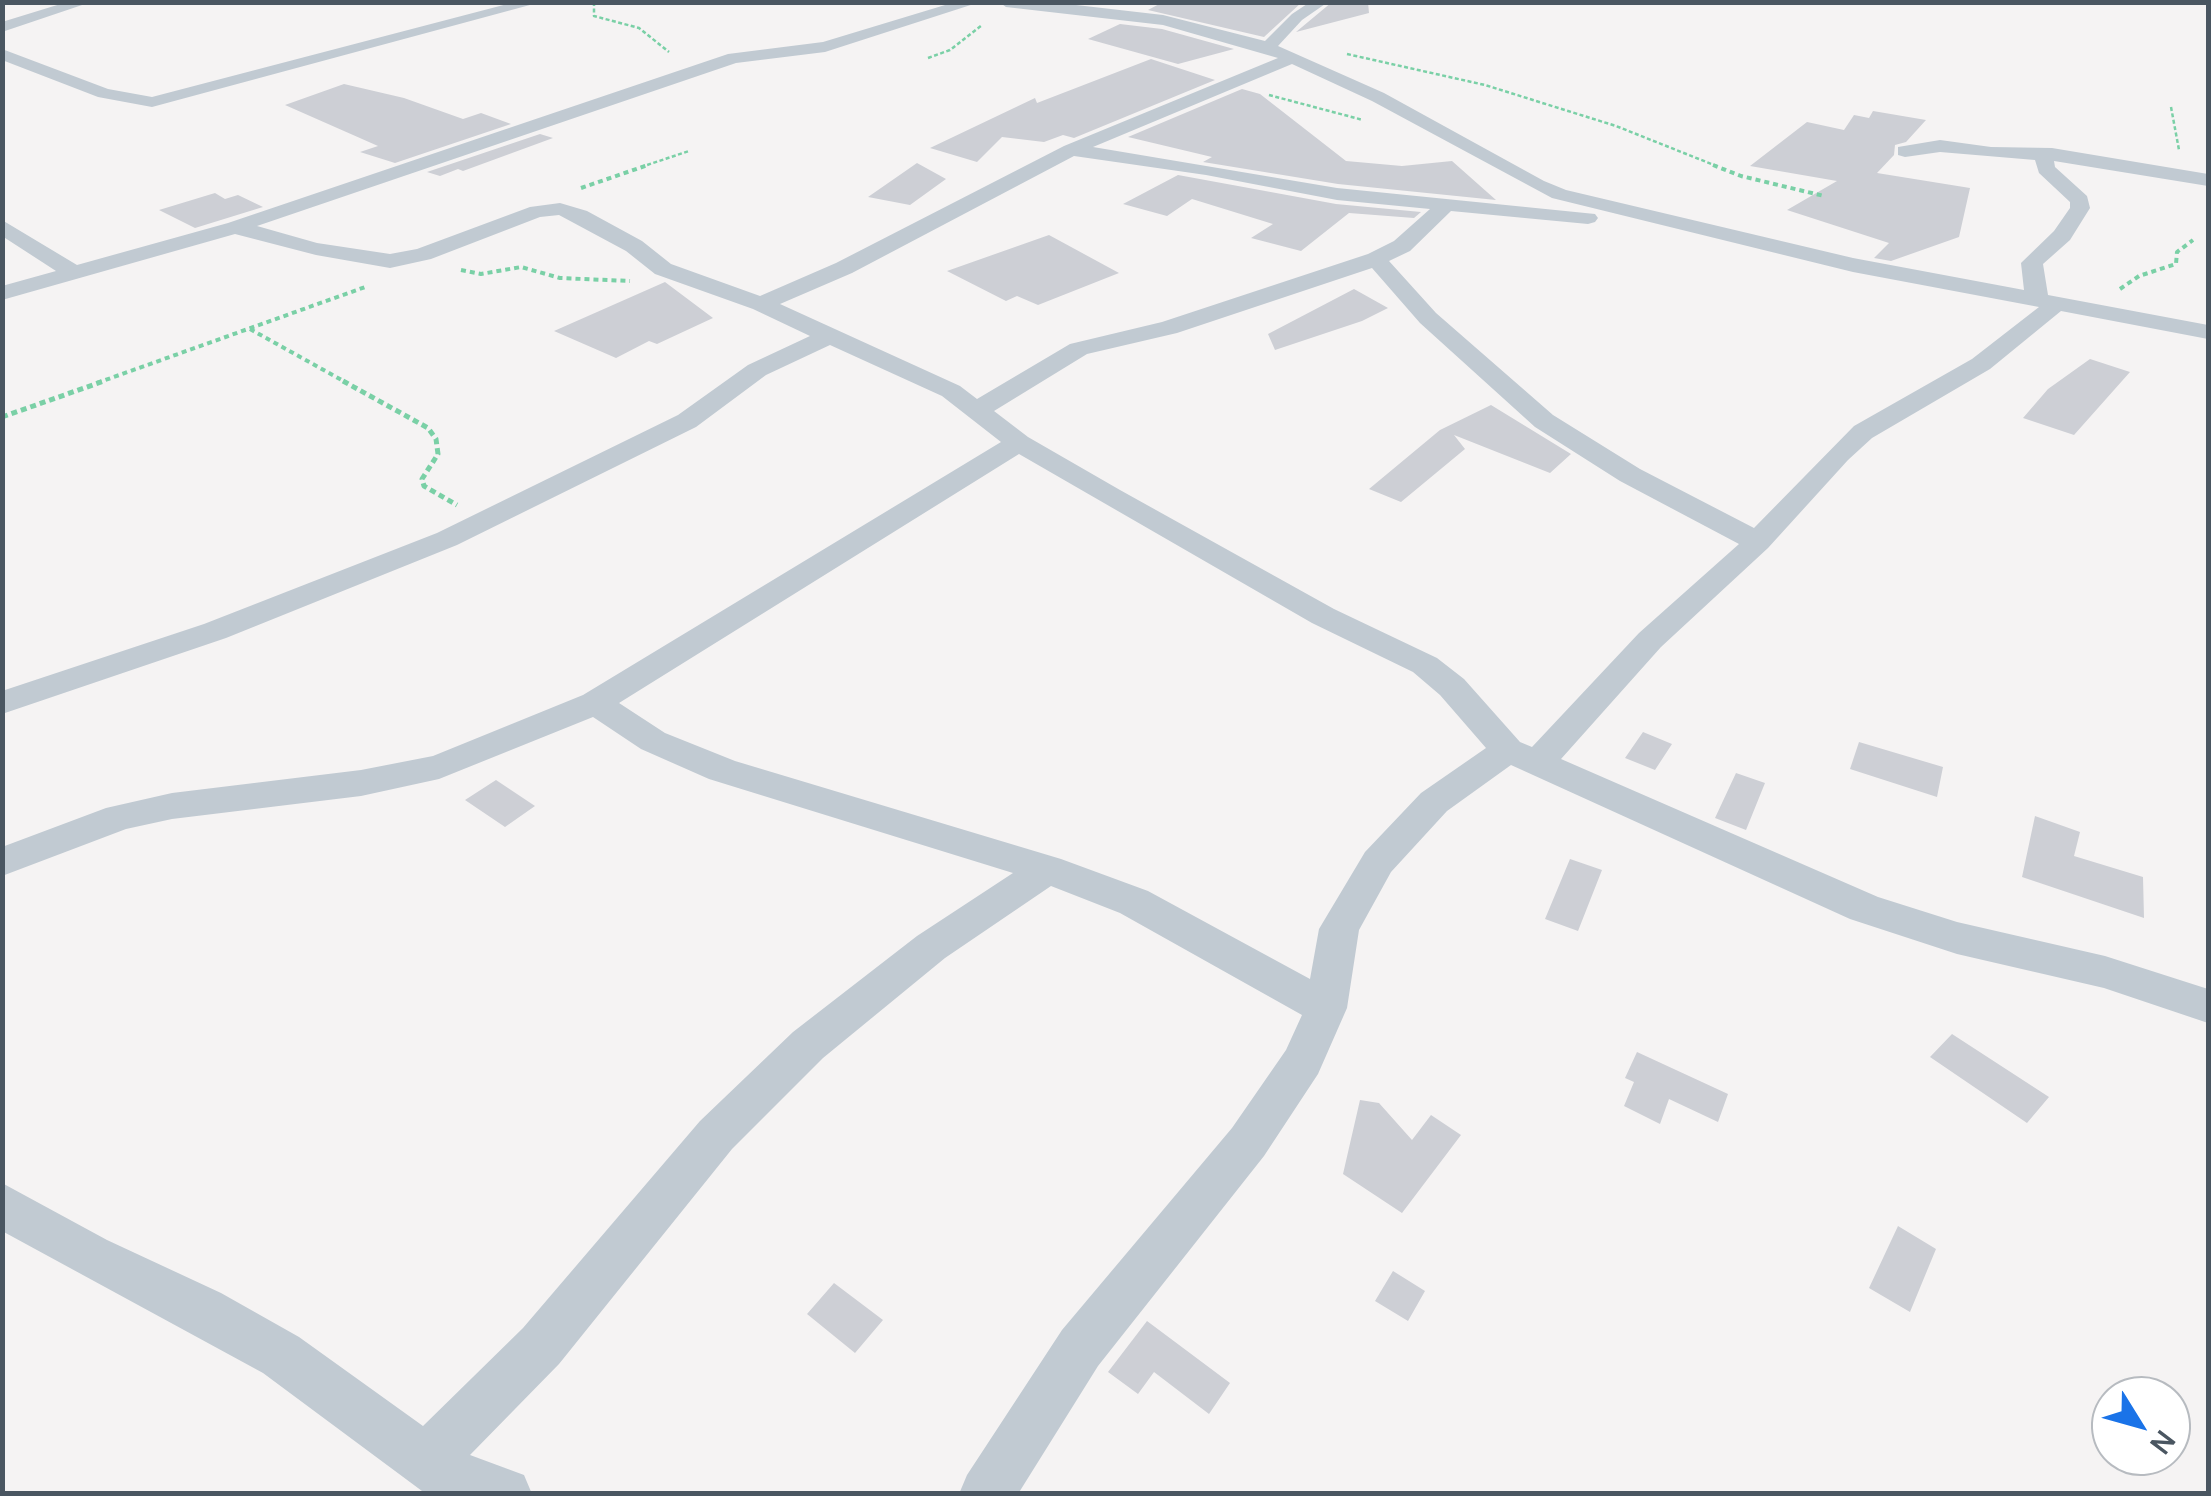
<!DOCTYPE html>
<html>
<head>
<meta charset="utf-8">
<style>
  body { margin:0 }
  #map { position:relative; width:2211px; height:1496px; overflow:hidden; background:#f5f3f3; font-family:Manrope,sans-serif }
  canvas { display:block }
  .frame { position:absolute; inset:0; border:5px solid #4a5661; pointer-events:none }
  .north { position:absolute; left:2091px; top:1376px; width:100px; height:100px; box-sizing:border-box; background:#fff; border:2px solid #b7bbc0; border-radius:50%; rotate:127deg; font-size:28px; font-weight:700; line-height:40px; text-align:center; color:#4a5661 }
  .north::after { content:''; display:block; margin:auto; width:35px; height:45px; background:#1a73e8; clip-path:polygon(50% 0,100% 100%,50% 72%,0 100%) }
</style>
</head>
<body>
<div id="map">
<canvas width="2211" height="1496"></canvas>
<div class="frame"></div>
<div class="north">N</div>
</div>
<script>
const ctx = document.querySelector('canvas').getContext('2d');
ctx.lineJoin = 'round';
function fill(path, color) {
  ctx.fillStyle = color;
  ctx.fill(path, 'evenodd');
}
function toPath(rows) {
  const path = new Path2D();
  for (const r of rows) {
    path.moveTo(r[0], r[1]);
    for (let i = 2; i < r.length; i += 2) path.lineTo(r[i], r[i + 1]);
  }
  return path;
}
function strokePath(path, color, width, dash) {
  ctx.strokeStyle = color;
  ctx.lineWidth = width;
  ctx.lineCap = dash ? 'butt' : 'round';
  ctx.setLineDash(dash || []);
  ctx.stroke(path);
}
fill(toPath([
  [1163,2,1302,2,1264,37,1148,10],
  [1332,2,1368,2,1369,13,1296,32],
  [1120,24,1162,29,1234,49,1178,64,1088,39],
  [1151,59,1215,80,1074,138,1063,135,1044,142,1002,137,977,162,930,148,1035,98,1037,103],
  [344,84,404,98,463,119,481,113,511,124,395,163,360,152,378,146,285,105],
  [1242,89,1260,94,1346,161,1402,166,1452,161,1496,200,1338,184,1203,162,1212,157,1128,137],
  [1873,111,1926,120,1906,142,1895,145,1894,155,1877,173,1970,188,1959,237,1891,261,1874,258,1889,243,1787,210,1837,181,1750,166,1807,122,1844,130,1854,115,1869,118],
  [540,134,553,138,463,171,458,169,440,176,427,172],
  [917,163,946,179,910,205,868,197],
  [1178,175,1336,204,1421,212,1414,218,1349,213,1301,251,1251,238,1273,224,1192,199,1167,216,1123,204],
  [215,193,225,199,238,195,263,207,195,228,159,210],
  [1049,235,1119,273,1038,305,1017,296,1006,301,947,271],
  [665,282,713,318,657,344,649,341,616,358,554,331],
  [1354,289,1388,308,1362,321,1275,350,1268,334],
  [2090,359,2130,372,2074,435,2023,418,2048,389],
  [1491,405,1571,454,1550,473,1454,435,1465,449,1401,502,1369,489,1440,430],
  [1643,732,1672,744,1655,770,1625,758],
  [1859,742,1943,767,1937,797,1850,769],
  [1736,773,1765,783,1746,830,1715,818],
  [496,780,535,806,505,827,465,800],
  [2035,816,2080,832,2074,856,2143,877,2144,918,2022,877],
  [1570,859,1602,870,1578,931,1545,919],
  [1952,1034,2049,1097,2027,1123,1930,1057],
  [1637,1052,1728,1094,1718,1122,1669,1099,1660,1124,1624,1106,1634,1082,1625,1078],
  [1360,1100,1379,1103,1412,1140,1431,1115,1461,1135,1402,1213,1343,1174],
  [1898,1226,1936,1249,1910,1312,1869,1288],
  [1393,1271,1425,1291,1408,1321,1375,1301],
  [834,1283,883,1320,855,1353,807,1314],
  [1147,1321,1230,1383,1209,1414,1154,1372,1138,1394,1108,1372]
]), '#cdcfd5');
strokePath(toPath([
  [594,2,594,16,639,28,669,52],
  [1347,54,1485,85,1616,126,1719,167],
  [928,58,950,50,982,25],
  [1269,95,1363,120],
  [2171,107,2179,150],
  [641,167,689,151]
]), '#7ad0a6', 2.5, [4, 2.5]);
strokePath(toPath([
  [1713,165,1741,176,1824,196],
  [581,188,648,165],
  [461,270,481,274,521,267,560,278,630,281],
  [2120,289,2139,276,2176,264,2177,252,2193,240],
  [250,329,347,383],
  [97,383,368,286]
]), '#7ad0a6', 4, [5, 4]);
strokePath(toPath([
  [343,381,428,428,436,439,438,454,422,479,424,486,457,505],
  [2,417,104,381]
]), '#7ad0a6', 5, [6, 4]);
fill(toPath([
  [67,2,91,2,2,32,2,22,67,2],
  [515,2,541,2,152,107,98,97,2,60,2,49,108,89,152,97,515,2],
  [955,2,980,2,825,52,736,63,257,226,317,243,390,254,417,249,530,207,560,203,587,211,642,241,671,264,760,296,836,263,1064,146,1278,58,1163,25,1006,7,999,2,1050,2,1163,15,1265,41,1292,14,1310,2,1328,2,1302,20,1278,46,1384,93,1544,181,1566,190,1853,258,2024,290,2021,263,2054,231,2070,208,2070,202,2039,173,2035,160,1940,152,1905,157,1898,155,1898,147,1940,140,1991,147,2052,148,2208,174,2208,186,2054,161,2055,167,2087,196,2090,208,2070,240,2043,264,2048,295,2208,325,2208,339,2061,311,1990,369,1872,438,1848,460,1768,548,1661,647,1561,759,1878,897,1957,922,2105,956,2208,989,2208,1023,2104,988,1957,954,1850,919,1511,765,1447,811,1391,872,1359,930,1347,1008,1318,1074,1264,1156,1098,1366,1018,1494,959,1494,967,1475,1062,1330,1232,1128,1286,1050,1302,1015,1120,913,1051,886,945,958,823,1058,732,1149,559,1364,470,1455,524,1475,532,1494,422,1491,263,1373,2,1231,2,1183,107,1240,221,1293,299,1337,423,1426,523,1328,700,1121,793,1032,917,936,1013,873,709,779,641,749,593,717,439,779,361,796,172,819,126,829,2,876,2,847,106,808,172,793,361,770,433,756,583,695,1001,442,942,396,830,345,766,375,696,427,457,545,226,638,2,714,2,691,204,624,437,533,678,415,748,365,810,336,753,309,655,274,626,251,559,215,540,217,431,259,390,268,316,255,235,234,2,300,2,286,56,271,2,236,2,220,77,265,228,223,728,54,823,42,955,2],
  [1292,64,1372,101,1552,198,1853,272,2039,307,1972,359,1854,426,1754,528,1640,469,1553,415,1436,313,1389,261,1410,251,1451,211,1588,224,1595,222,1598,218,1595,214,1337,188,1093,147,1292,64],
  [1074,156,1206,175,1337,200,1430,209,1394,241,1368,254,1162,322,1070,344,977,399,960,386,780,304,852,273,1074,156],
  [1372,268,1420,323,1535,427,1620,481,1739,544,1639,633,1532,747,1520,742,1464,679,1437,658,1334,609,1120,490,1028,437,994,411,1087,354,1177,333,1372,268],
  [1019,454,1312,623,1413,672,1440,695,1486,748,1421,793,1365,852,1319,929,1310,979,1148,891,1061,859,735,761,665,733,619,703,1019,454]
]), '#c1cad2');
</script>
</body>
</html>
